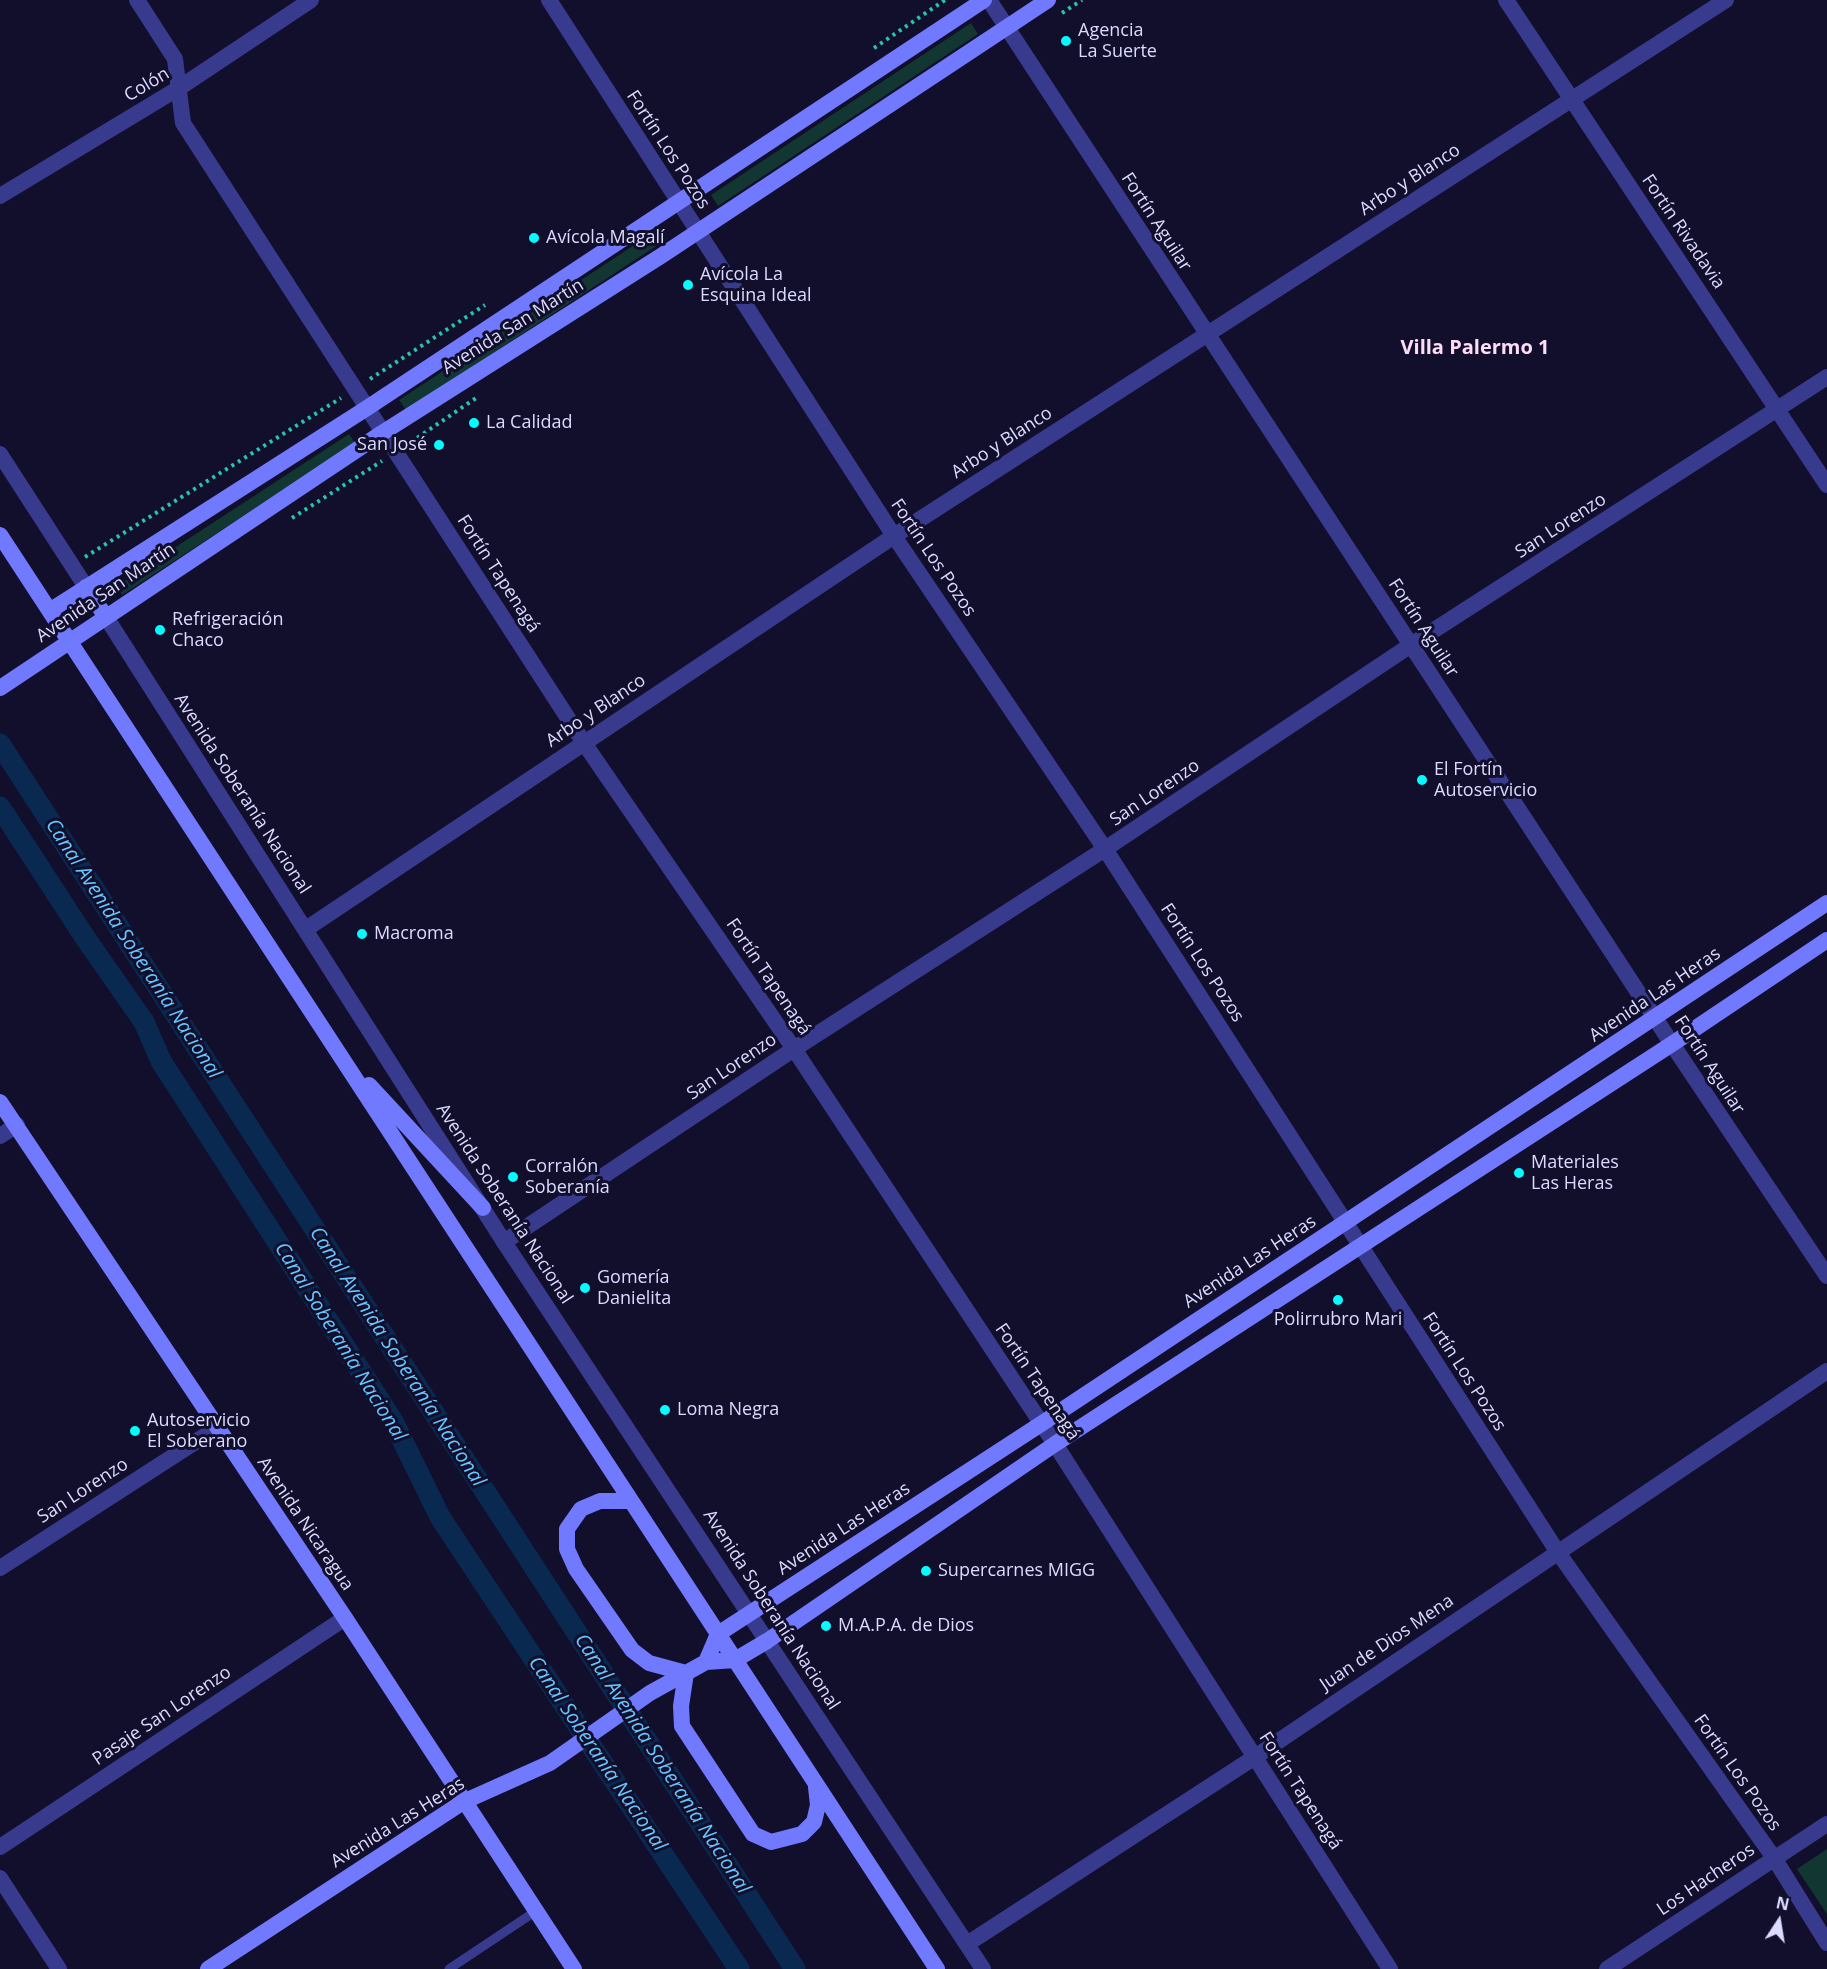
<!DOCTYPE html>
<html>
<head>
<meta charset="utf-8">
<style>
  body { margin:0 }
  #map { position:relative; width:1827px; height:1969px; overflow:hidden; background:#120f2c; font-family:"Open Sans",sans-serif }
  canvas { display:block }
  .north { position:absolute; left:1749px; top:1891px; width:60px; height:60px; -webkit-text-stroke:4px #120f2c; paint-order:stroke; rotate:12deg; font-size:16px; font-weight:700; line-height:24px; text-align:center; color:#dbdaff }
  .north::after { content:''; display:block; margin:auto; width:21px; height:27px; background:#dbdaff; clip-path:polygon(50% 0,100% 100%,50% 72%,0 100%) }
</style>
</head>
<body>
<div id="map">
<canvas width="1827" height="1969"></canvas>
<div class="north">N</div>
</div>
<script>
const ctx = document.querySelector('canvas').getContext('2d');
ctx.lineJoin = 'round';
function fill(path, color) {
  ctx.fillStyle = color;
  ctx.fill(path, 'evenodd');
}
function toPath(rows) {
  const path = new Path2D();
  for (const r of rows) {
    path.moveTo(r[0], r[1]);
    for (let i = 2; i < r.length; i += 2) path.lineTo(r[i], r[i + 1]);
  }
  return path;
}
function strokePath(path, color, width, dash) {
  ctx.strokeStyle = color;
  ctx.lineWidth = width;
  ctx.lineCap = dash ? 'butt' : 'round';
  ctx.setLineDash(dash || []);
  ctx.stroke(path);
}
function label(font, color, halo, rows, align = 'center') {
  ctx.font = font + ' "Open Sans",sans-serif';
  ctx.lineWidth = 6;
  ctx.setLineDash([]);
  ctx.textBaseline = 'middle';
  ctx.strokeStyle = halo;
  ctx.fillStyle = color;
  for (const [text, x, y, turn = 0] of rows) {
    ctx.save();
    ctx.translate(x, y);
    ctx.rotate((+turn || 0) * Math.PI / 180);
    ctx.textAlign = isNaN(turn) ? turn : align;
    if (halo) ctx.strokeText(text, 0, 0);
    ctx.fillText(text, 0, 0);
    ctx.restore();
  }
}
fill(toPath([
  [971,23,978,34,718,206,711,195],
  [660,228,667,239,406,410,399,400],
  [349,434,355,443,122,595,116,586],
  [1827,1849,1827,1914,1797,1869]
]), '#123632');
strokePath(toPath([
  [0,744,795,1969],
  [0,807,86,939,144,1022,161,1061,394,1423,440,1517,739,1969]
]), '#092951', 21);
strokePath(toPath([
  [1062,13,1082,0],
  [874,48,945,0],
  [370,379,485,305],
  [411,442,479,396],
  [292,518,382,461],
  [85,557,341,398]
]), '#29c4af', 4, [3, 4.5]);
strokePath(toPath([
  [449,1969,536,1911]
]), '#383b8d', 9);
strokePath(toPath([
  [137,0,175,59,183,123,584,743,794,1049,1055,1444,1390,1969],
  [549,0,894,536,1105,849,1557,1551,1774,1858,1827,1943],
  [989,0,1672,1044,1827,1276],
  [0,196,179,88,311,0],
  [306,929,894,536,1726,0],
  [0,1136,17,1125],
  [504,1242,794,1049,1105,849,1411,645,1827,377],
  [0,1568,217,1428],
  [0,1847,345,1618],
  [0,1878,59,1969],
  [967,1944,1255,1757,1827,1371],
  [1607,1969,1827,1824]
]), '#383b8d', 16);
strokePath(toPath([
  [1506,0,1827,485],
  [0,454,86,587],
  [106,617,504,1242,983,1969]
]), '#383b8d', 16);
strokePath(toPath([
  [0,535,937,1969],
  [86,587,106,617],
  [51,610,367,408,984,0],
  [0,688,382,433,661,256,1048,0],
  [369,1085,483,1208],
  [0,1102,345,1618,574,1969],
  [631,1501,600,1501,581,1509,567,1529,567,1549,576,1569,632,1650,649,1663,686,1673,681,1706,682,1726,753,1834,771,1842,802,1834,814,1822,818,1805,816,1787],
  [706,1662,718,1634,1041,1424,1827,903],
  [208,1969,463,1802,550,1763,650,1693,706,1662,735,1660,767,1641,1055,1444,1672,1044,1827,940]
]), '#7179ff', 16);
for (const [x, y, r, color] of [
  [1066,41,6,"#06faff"],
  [534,238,6,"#06faff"],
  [688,285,6,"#06faff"],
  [474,423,6,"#06faff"],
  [439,445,6,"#06faff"],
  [160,630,6,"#06faff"],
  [1422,780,6,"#06faff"],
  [362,934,6,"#06faff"],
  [1519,1173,6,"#06faff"],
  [513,1177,6,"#06faff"],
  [585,1288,6,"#06faff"],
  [1338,1300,6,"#06faff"],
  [665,1410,6,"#06faff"],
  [135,1431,6,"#06faff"],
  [926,1571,6,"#06faff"],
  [826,1626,6,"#06faff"]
]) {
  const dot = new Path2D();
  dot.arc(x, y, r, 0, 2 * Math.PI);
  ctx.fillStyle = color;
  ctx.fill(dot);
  strokePath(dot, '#120f2c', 2);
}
label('18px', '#dbdaff', '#120f2c', [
  ["Agencia",1078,31],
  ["La Suerte",1078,52],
  ["Avícola Magalí",546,238],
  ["Avícola La",700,275],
  ["Esquina Ideal",700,296],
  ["La Calidad",486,423],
  ["San José",427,445,"right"],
  ["Refrigeración",172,620],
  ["Chaco",172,641],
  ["El Fortín",1434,770],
  ["Autoservicio",1434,791],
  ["Macroma",374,934],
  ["Materiales",1531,1163],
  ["Las Heras",1531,1184],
  ["Corralón",525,1167],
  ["Soberanía",525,1188],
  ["Gomería",597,1278],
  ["Danielita",597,1299],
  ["Polirrubro Mari",1338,1320,"center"],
  ["Loma Negra",677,1410],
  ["Autoservicio",147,1421],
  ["El Soberano",147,1442],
  ["Supercarnes MIGG",938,1571],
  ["M.A.P.A. de Dios",838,1626]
], 'left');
label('18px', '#dbdaff', '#120f2c', [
  ["Colón",147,85,-31],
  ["Fortín Los Pozos",668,150,57],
  ["Arbo y Blanco",1410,180,-33],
  ["Fortín Aguilar",1156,222,57],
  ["Fortín Rivadavia",1683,232,56],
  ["Avenida San Martín",513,327,-32],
  ["Arbo y Blanco",1002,443,-33],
  ["San Lorenzo",1561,526,-33],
  ["Fortín Los Pozos",933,558,56],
  ["Fortín Tapenagá",498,574,57],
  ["Avenida San Martín",106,593,-34],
  ["Fortín Aguilar",1423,628,57],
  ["Arbo y Blanco",596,711,-34],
  ["San Lorenzo",1155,793,-34],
  ["Avenida Soberanía Nacional",242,794,57],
  ["Fortín Los Pozos",1202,963,57],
  ["Fortín Tapenagá",768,977,56],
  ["Avenida Las Heras",1655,995,-34],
  ["Fortín Aguilar",1709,1065,57],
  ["San Lorenzo",732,1067,-34],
  ["Avenida Soberanía Nacional",504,1204,57],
  ["Avenida Las Heras",1250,1262,-33],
  ["Fortín Los Pozos",1464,1372,57],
  ["Fortín Tapenagá",1037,1382,56],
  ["San Lorenzo",83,1491,-33],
  ["Avenida Nicaragua",305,1524,56],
  ["Avenida Las Heras",844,1529,-33],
  ["Avenida Soberanía Nacional",771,1610,57],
  ["Juan de Dios Mena",1387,1643,-34],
  ["Pasaje San Lorenzo",162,1716,-34],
  ["Fortín Los Pozos",1737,1773,55],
  ["Fortín Tapenagá",1300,1791,57],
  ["Avenida Las Heras",398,1823,-32],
  ["Los Hacheros",1706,1880,-34]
]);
label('bold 20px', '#ffdcf5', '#120f2c', [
  ["Villa Palermo 1",1475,348]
]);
label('italic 20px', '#68c5ff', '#120f2c', [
  ["Canal Avenida Soberanía Nacional",133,949,57],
  ["Canal Soberanía Nacional",340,1342,58],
  ["Canal Avenida Soberanía Nacional",397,1357,57],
  ["Canal Soberanía Nacional",597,1754,56],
  ["Canal Avenida Soberanía Nacional",662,1764,57]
]);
</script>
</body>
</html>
